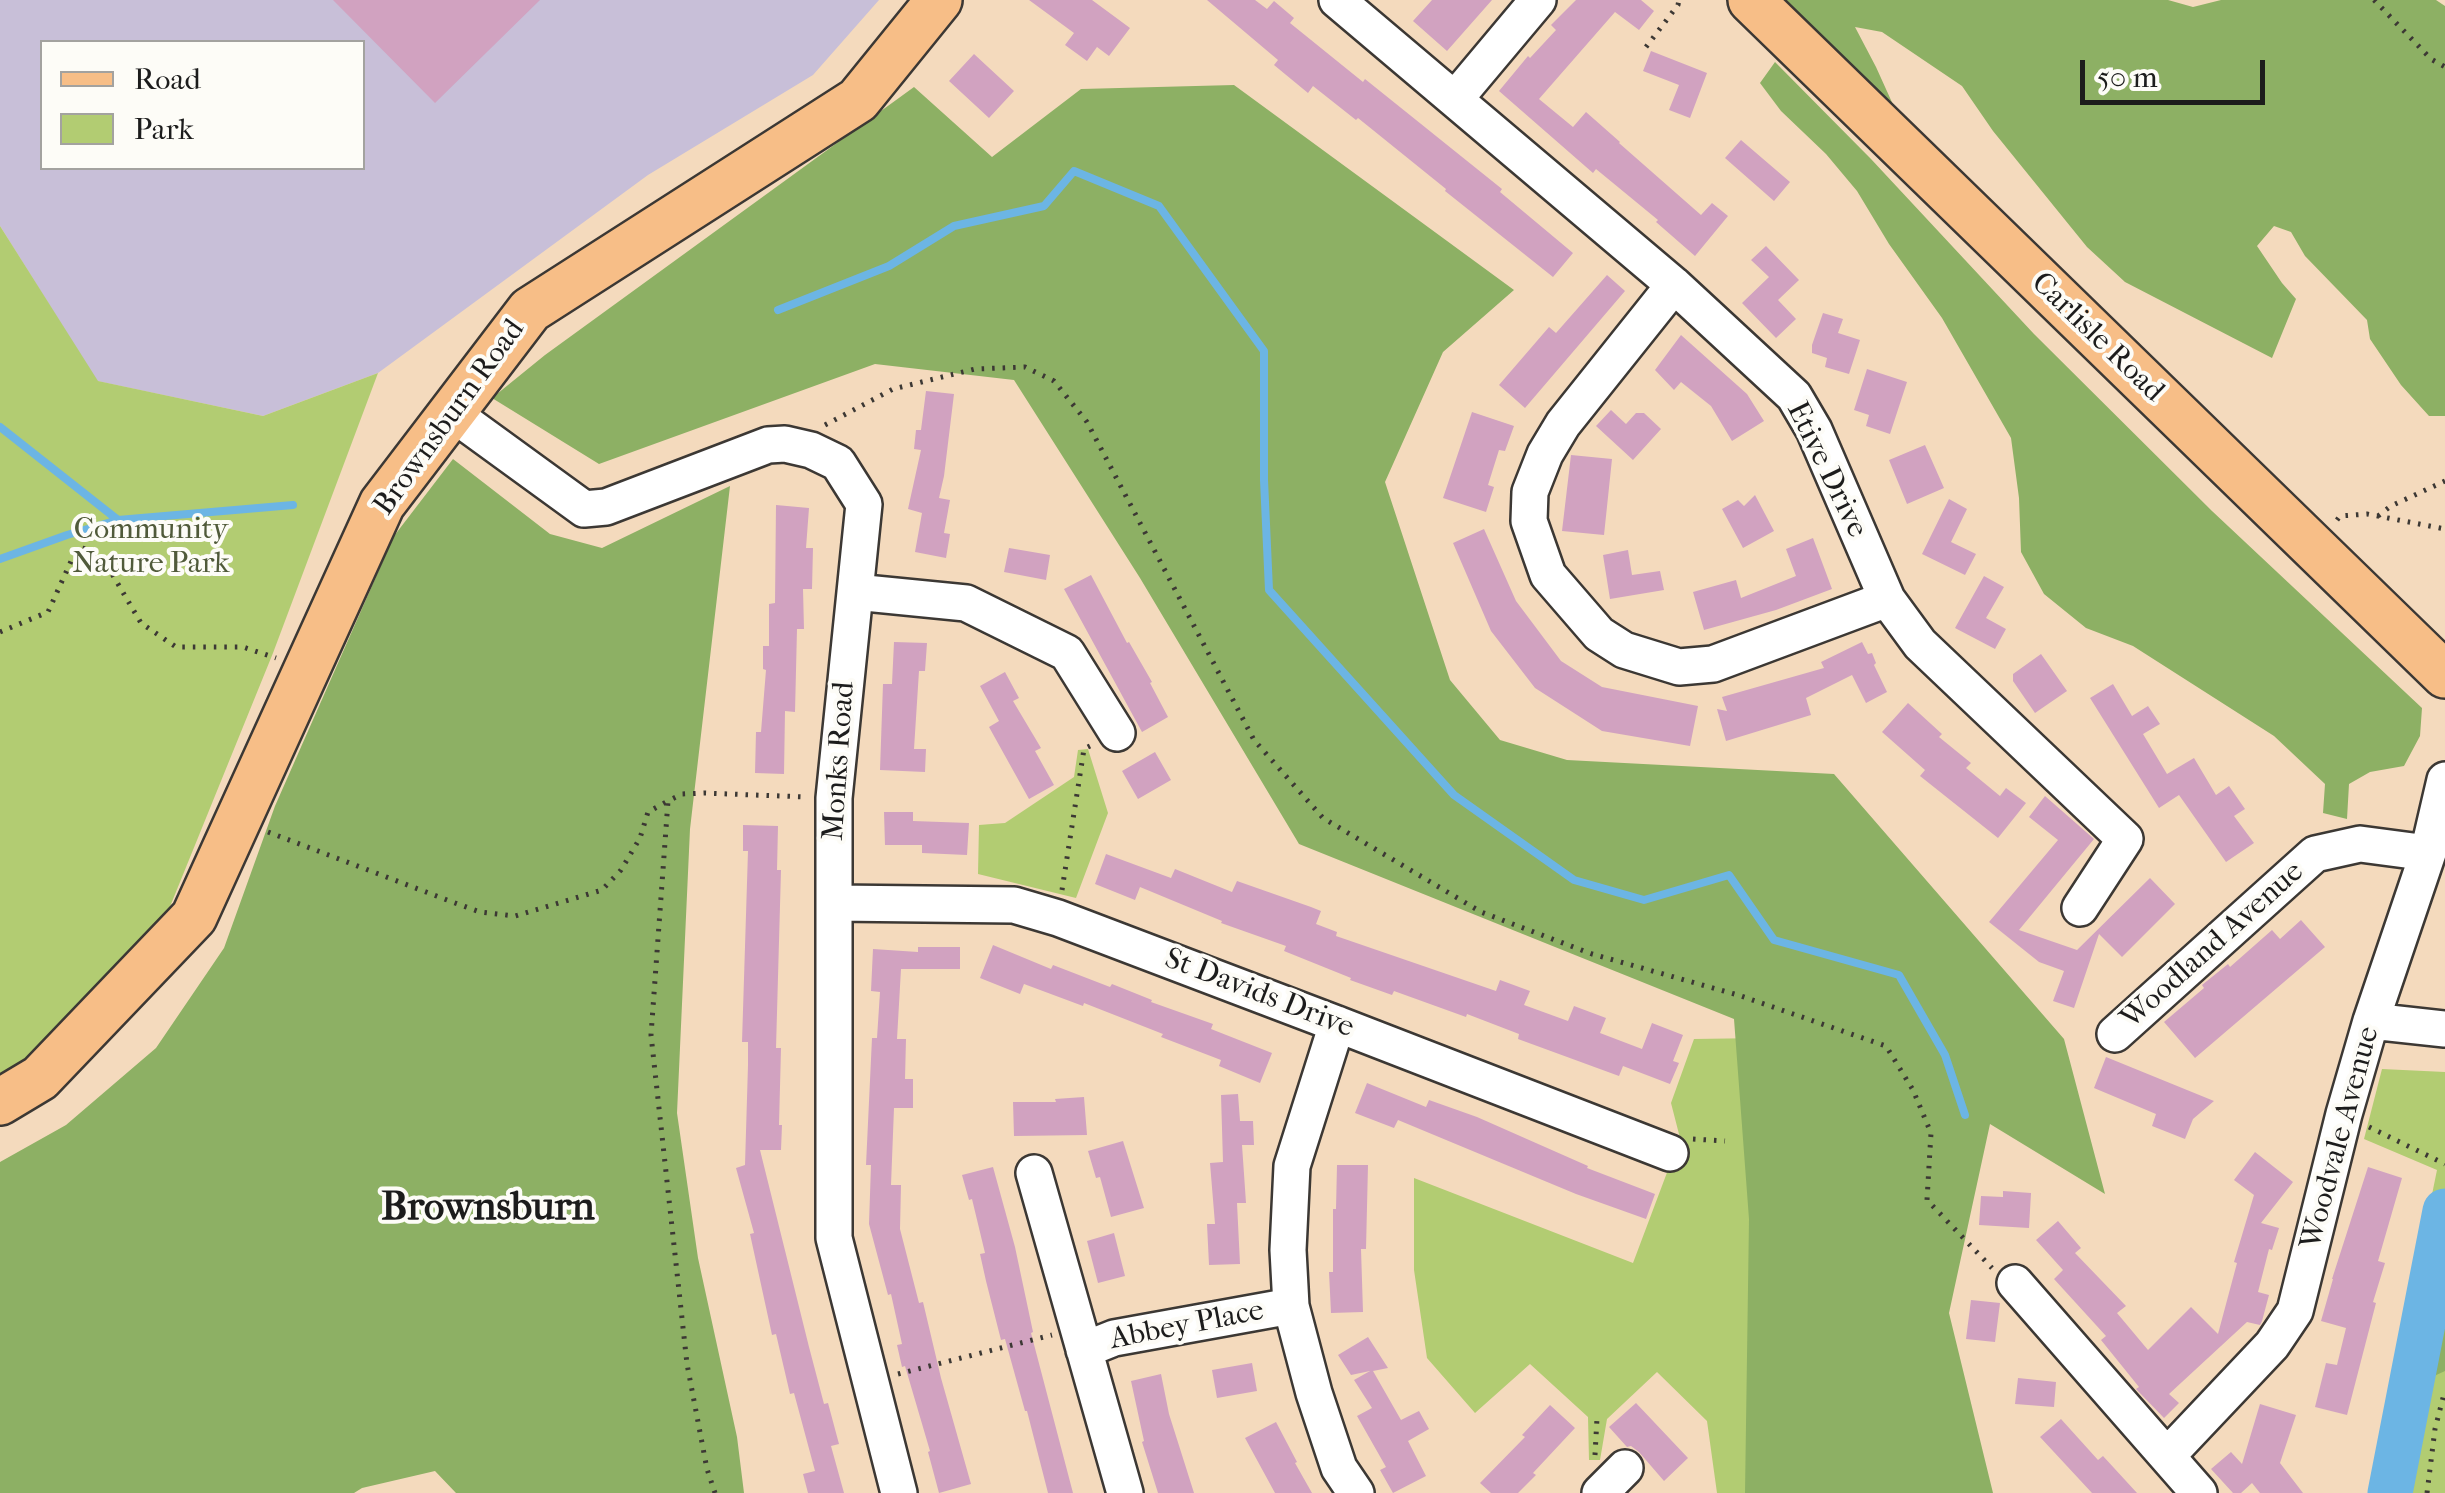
<!DOCTYPE html>
<html>
<head>
<meta charset="utf-8">
<style>
  body { margin:0 }
  #map { position:relative; width:2445px; height:1493px; overflow:hidden; background:#f4dabd; font-family:"IM FELL French Canon",serif }
  canvas { display:block }
  .legend { position:absolute; left:40px; top:40px; width:325px; height:130px; box-sizing:border-box; background:#fdfcf7; border:2px solid #a3a29f; margin:0; padding:12px 18px; list-style:none; font-size:30px; color:#1c1c1c }
  .legend li { display:flex; align-items:center; gap:20px; height:50px }
  .legend b { width:50px; border:2px solid #a3a29f }
  .scale { position:absolute; left:2080px; top:60px; width:185px; height:45px; box-sizing:border-box; border:5px solid #1c1c1c; border-top:0; padding-left:12px; font-size:30px; line-height:35px; white-space:nowrap; color:#1c1c1c; -webkit-text-stroke:8px #fdfcf7; paint-order:stroke }
</style>
</head>
<body>
<div id="map">
<canvas width="2445" height="1493"></canvas>
<ul class="legend">
<li><b style="height:12px;background:#f7be87"></b>Road</li>
<li><b style="height:28px;background:#b2cc72"></b>Park</li>
</ul>
<div class="scale">50 m</div>
</div>
<script>
const ctx = document.querySelector('canvas').getContext('2d');
ctx.lineJoin = 'round';
function fill(path, color) {
  ctx.fillStyle = color;
  ctx.fill(path, 'evenodd');
}
function toPath(rows) {
  const path = new Path2D();
  for (const r of rows) {
    path.moveTo(r[0], r[1]);
    for (let i = 2; i < r.length; i += 2) path.lineTo(r[i], r[i + 1]);
  }
  return path;
}
function strokePath(path, color, width, dash) {
  ctx.strokeStyle = color;
  ctx.lineWidth = width;
  ctx.lineCap = dash ? 'butt' : 'round';
  ctx.setLineDash(dash || []);
  ctx.stroke(path);
}
function label(font, color, halo, rows, align = 'center') {
  ctx.font = font + ' "IM FELL French Canon",serif';
  ctx.lineWidth = 8;
  ctx.setLineDash([]);
  ctx.textBaseline = 'middle';
  ctx.strokeStyle = halo;
  ctx.fillStyle = color;
  for (const [text, x, y, turn = 0] of rows) {
    ctx.save();
    ctx.translate(x, y);
    ctx.rotate((+turn || 0) * Math.PI / 180);
    ctx.textAlign = isNaN(turn) ? turn : align;
    if (halo) ctx.strokeText(text, 0, 0);
    ctx.fillText(text, 0, 0);
    ctx.restore();
  }
}
fill(toPath([
  [0,0,879,0,813,75,648,175,378,373,263,416,97,381,0,226],
  [42,42,362,42,362,168,42,168]
]), '#c8bfd8');
fill(toPath([
  [0,226,98,381,263,416,378,373,273,653,167,914,14,1074,0,1080],
  [1088,749,1108,813,1076,898,978,874,979,825,1005,823,1074,777,1078,750],
  [1761,1038,1772,1493,1717,1493,1707,1421,1657,1372,1607,1419,1600,1460,1589,1460,1588,1417,1530,1364,1475,1413,1427,1358,1414,1270,1414,1178,1633,1263,1680,1138,1671,1103,1694,1039],
  [2382,1069,2445,1072,2445,1493,2371,1493,2437,1170,2364,1139]
]), '#b2cc72');
fill(toPath([
  [1783,0,2168,0,2193,7,2221,0,2436,0,2445,6,2445,416,2429,416,2401,385,2370,339,2367,320,2305,256,2291,232,2274,226,2257,246,2282,283,2296,299,2272,358,2125,282,2087,247,1993,131,1962,86,1882,32,1855,27,1876,67,1895,109],
  [1775,62,1871,159,2034,334,2212,511,2422,708,2420,736,2404,766,2370,772,2349,784,2347,819,2323,813,2325,784,2274,736,2133,646,2086,628,2044,594,2021,552,2019,498,2011,438,1942,318,1889,244,1857,191,1826,154,1781,111,1760,83],
  [1234,85,1514,290,1443,352,1385,482,1450,680,1500,740,1567,760,1834,774,2064,1039,2105,1194,1990,1124,1949,1313,1993,1493,1745,1493,1749,1219,1734,1019,1299,844,1140,578,1014,380,875,364,599,464,492,398,545,355,914,87,992,157,1081,89],
  [453,459,550,534,602,548,730,486,690,829,677,1113,698,1258,737,1437,744,1493,456,1493,435,1471,362,1488,354,1493,0,1493,0,1162,66,1125,156,1048,224,948,275,806,394,536],
  [2445,1278,2445,1371,2421,1382,2435,1320]
]), '#8db064');
strokePath(toPath([
  [778,310,889,266,954,226,1044,206,1074,171,1159,206,1264,351,1264,480,1269,590,1454,795,1574,880,1644,900,1729,875,1774,940,1899,975,1945,1055,1965,1115],
  [0,427,118,520,293,505],
  [0,559,67,535,118,520]
]), '#6cb5e4', 8);
strokePath(toPath([
  [2390,1493,2445,1211]
]), '#6cb5e4', 45);
fill(toPath([
  [333,0,540,0,435,103],
  [1029,0,1092,0,1130,28,1109,56,1097,47,1087,61,1065,45,1074,33],
  [1207,0,1255,0,1267,9,1274,1,1294,18,1290,23,1363,82,1365,79,1502,189,1500,192,1573,253,1553,277,1445,191,1446,189,1358,118,1356,120,1313,86,1308,93,1274,65,1278,60],
  [1432,0,1492,0,1447,51,1413,21],
  [1576,0,1641,0,1654,11,1639,30,1615,12,1539,99,1573,127,1586,112,1620,142,1619,143,1701,215,1712,203,1728,216,1695,256,1656,222,1658,220,1596,169,1593,173,1499,91,1528,56,1530,58,1556,30,1551,25],
  [1651,51,1707,73,1690,118,1669,110,1679,85,1643,71],
  [974,54,1014,91,989,118,949,81],
  [1741,140,1790,182,1774,201,1725,158],
  [1766,246,1799,280,1778,300,1796,319,1776,338,1742,303,1769,277,1751,260],
  [1607,275,1625,291,1525,408,1499,385,1549,327,1556,333],
  [1823,313,1843,319,1838,333,1860,340,1849,374,1825,367,1827,358,1812,353,1812,345],
  [1681,335,1747,394,1764,421,1732,441,1711,406,1681,382,1674,390,1655,370],
  [1867,369,1907,382,1890,434,1866,426,1869,415,1854,410],
  [926,391,954,394,944,476,939,498,950,500,944,533,950,534,946,558,915,552,922,513,908,509,921,450,914,449,916,430,921,430],
  [1611,410,1626,424,1636,413,1644,413,1661,429,1633,460,1596,426],
  [1472,412,1514,426,1505,451,1499,450,1488,485,1494,487,1486,512,1443,498],
  [1925,445,1944,488,1907,504,1889,460],
  [1571,455,1612,459,1604,535,1562,531],
  [1755,495,1774,531,1743,548,1722,509,1738,500,1744,506],
  [1949,499,1967,509,1951,542,1976,554,1965,575,1922,554],
  [776,505,809,508,806,548,813,548,812,589,803,589,804,629,797,629,795,712,785,711,784,774,755,773,756,732,761,732,766,670,763,669,763,646,769,646,769,604,775,603],
  [1484,529,1516,601,1561,661,1602,687,1698,706,1690,746,1602,731,1535,688,1491,631,1453,543],
  [1813,538,1832,589,1776,610,1704,630,1693,592,1736,580,1741,598,1796,576,1786,549],
  [1009,548,1050,555,1046,580,1004,572],
  [1628,550,1632,575,1660,571,1664,590,1610,599,1603,555],
  [1091,575,1127,643,1129,642,1152,682,1150,683,1168,717,1142,732,1064,589],
  [1984,576,2004,587,1986,618,2006,629,1995,649,1955,628],
  [894,642,927,643,925,671,919,671,914,749,926,749,925,772,880,770,883,684,892,684],
  [1862,642,1868,654,1872,653,1876,663,1874,665,1887,692,1866,703,1852,675,1806,698,1811,715,1726,741,1717,709,1727,711,1722,697,1824,668,1821,662],
  [2041,654,2067,691,2035,713,2013,681,2013,674],
  [1005,672,1019,698,1013,701,1041,748,1035,751,1054,785,1029,799,989,727,999,721,980,686],
  [2113,684,2132,716,2148,706,2160,724,2143,734,2167,774,2194,758,2216,795,2229,786,2245,809,2234,816,2254,843,2226,862,2179,795,2159,808,2090,698],
  [1908,703,1942,734,1939,737,1971,763,1966,768,2000,796,2006,788,2026,803,1998,838,1920,776,1925,770,1882,732],
  [1155,752,1171,780,1138,799,1122,771],
  [2045,796,2094,839,2019,930,2077,950,2150,878,2175,904,2122,957,2099,934,2074,1008,2053,1001,2064,971,2039,962,1989,922,2058,840,2029,817],
  [884,812,913,812,913,821,969,823,967,855,922,853,922,845,885,845],
  [743,825,778,826,777,870,781,870,776,1048,781,1048,779,1125,782,1125,781,1150,760,1150,809,1347,824,1404,828,1403,839,1444,831,1446,844,1493,808,1493,803,1474,815,1471,794,1393,790,1394,776,1334,772,1335,750,1234,754,1233,736,1168,745,1165,748,1065,748,1042,742,1042,748,851,743,851],
  [1106,854,1171,878,1175,869,1232,892,1237,881,1311,907,1321,911,1316,924,1337,932,1336,936,1496,991,1500,980,1530,991,1524,1005,1568,1021,1574,1006,1606,1018,1600,1033,1642,1049,1652,1023,1683,1035,1673,1061,1679,1063,1670,1084,1623,1066,1619,1076,1518,1039,1519,1034,1467,1014,1466,1017,1394,991,1392,995,1350,980,1351,978,1284,951,1286,946,1221,923,1222,921,1140,887,1135,900,1095,884],
  [2301,920,2325,947,2195,1058,2164,1022,2204,988,2202,985,2228,964,2230,967,2272,930,2280,939],
  [993,945,1051,969,1053,965,1110,987,1112,984,1152,1000,1151,1002,1213,1024,1211,1029,1272,1053,1260,1083,1219,1066,1221,1060,1161,1037,1163,1034,1084,1003,1083,1006,1024,984,1020,994,980,978],
  [918,947,960,947,960,969,901,969,897,1039,906,1039,905,1079,913,1079,913,1108,894,1108,891,1185,901,1185,900,1229,919,1303,923,1302,941,1378,971,1484,939,1493,928,1452,930,1451,905,1366,902,1367,897,1345,902,1344,891,1294,888,1295,869,1224,871,1165,866,1165,872,1038,877,1038,880,992,871,991,873,949,918,952],
  [2106,1057,2214,1101,2193,1119,2185,1139,2152,1126,2156,1114,2094,1088],
  [1367,1083,1426,1107,1429,1100,1477,1117,1588,1166,1587,1168,1655,1194,1646,1219,1576,1194,1398,1120,1394,1128,1355,1113],
  [1238,1094,1240,1121,1253,1121,1254,1145,1242,1145,1246,1203,1237,1203,1240,1264,1209,1265,1207,1224,1215,1224,1210,1163,1223,1162,1221,1095],
  [1084,1097,1087,1135,1014,1136,1013,1102,1056,1102,1055,1099],
  [1123,1141,1144,1208,1111,1217,1100,1177,1096,1178,1088,1151],
  [2255,1152,2293,1182,2261,1223,2279,1228,2272,1250,2269,1249,2258,1292,2269,1295,2262,1321,2260,1325,2247,1322,2169,1394,2179,1403,2164,1418,2136,1389,2139,1387,2101,1340,2106,1336,2054,1279,2063,1270,2036,1240,2058,1221,2081,1248,2075,1253,2126,1306,2117,1313,2148,1350,2191,1307,2218,1334,2237,1263,2234,1262,2254,1195,2234,1180],
  [1337,1165,1368,1165,1366,1249,1361,1249,1363,1312,1331,1313,1329,1272,1333,1272,1333,1209,1336,1209],
  [993,1167,1015,1247,1033,1332,1031,1333,1073,1493,1048,1493,1027,1411,1025,1411,1005,1339,1001,1340,986,1281,980,1254,985,1253,972,1199,969,1200,962,1175],
  [2368,1167,2402,1178,2378,1261,2385,1263,2373,1302,2376,1303,2347,1415,2315,1407,2326,1363,2337,1365,2346,1328,2321,1321,2333,1279,2332,1279],
  [2003,1191,2031,1193,2029,1228,1979,1225,1981,1196,2003,1197],
  [1114,1233,1125,1276,1098,1283,1087,1241],
  [1971,1300,2000,1303,1995,1342,1966,1339],
  [1368,1337,1388,1368,1373,1371,1401,1420,1419,1411,1429,1429,1408,1441,1426,1476,1393,1493,1380,1470,1386,1467,1357,1416,1372,1408,1354,1380,1370,1371,1351,1375,1338,1355],
  [1252,1363,1257,1391,1217,1398,1212,1370],
  [1161,1374,1169,1414,1194,1493,1158,1493,1142,1442,1144,1441,1131,1381],
  [2018,1378,2056,1382,2054,1407,2015,1404],
  [1636,1403,1688,1458,1664,1481,1639,1452,1631,1446,1627,1447,1609,1427],
  [2260,1404,2296,1415,2280,1463,2303,1493,2260,1493,2252,1483,2241,1493,2233,1493,2211,1469,2231,1452,2242,1464],
  [1550,1405,1575,1428,1533,1473,1536,1475,1518,1493,1491,1493,1480,1483,1525,1437,1522,1435],
  [2061,1419,2098,1460,2103,1456,2137,1493,2092,1493,2040,1437],
  [1276,1422,1297,1462,1295,1463,1312,1493,1275,1493,1245,1438]
]), '#d1a2c0');
const minor = toPath([
  [1337,0,1674,285,1794,396,1814,430,1887,599,1920,644,2125,839,2080,908],
  [1455,99,1538,0],
  [1674,285,1563,424,1545,454,1530,492,1529,521,1548,575,1599,634,1624,650,1679,667,1713,664,1887,599],
  [452,413,584,509,606,507,768,445,785,444,811,450,838,463,864,504,834,798,834,1238,899,1493],
  [855,592,966,603,1067,653,1117,733],
  [834,903,1014,905,1058,918,1337,1024,1670,1153],
  [2371,1021,2445,1029],
  [1337,1024,1292,1166,1288,1250,1291,1306,1314,1393,1339,1468,1356,1493],
  [2115,1034,2315,854,2360,844,2428,853],
  [1034,1173,1125,1493],
  [2015,1283,2199,1493],
  [1084,1350,1114,1338,1291,1306],
  [2167,1456,2272,1345,2295,1311,2344,1114,2371,1021,2428,853,2445,780],
  [1600,1493,1625,1468]
]);
const major = toPath([
  [1751,0,2445,675],
  [0,1102,40,1078,194,917,382,504,530,310,858,100,939,0]
]);
strokePath(minor, '#3c3834', 40);
strokePath(major, '#3c3834', 50);
strokePath(toPath([
  [2374,0,2431,59,2445,67],
  [1646,47,1678,5,1679,0],
  [825,425,893,389,975,369,1025,367,1054,381,1087,422,1254,740,1323,818,1481,912,1592,954,1738,995,1886,1046,1913,1090,1931,1133,1927,1200,1992,1268],
  [2378,516,2391,506,2445,481],
  [2337,520,2340,516,2367,514,2445,529],
  [0,632,48,612,72,559,81,548,93,550,108,567,141,623,176,647,243,647,276,658],
  [268,832,455,903,480,912,515,916,602,890,621,870,640,838,648,812,668,801],
  [1062,890,1084,749,1090,746],
  [2369,1127,2445,1164],
  [1693,1139,1725,1141],
  [898,1374,1052,1335],
  [1595,1455,1597,1418],
  [715,1493,707,1469,687,1364,651,1035,668,801,682,794,704,793,806,797],
  [2427,1493,2435,1429,2445,1390]
]), '#3c3834', 5, [2.5, 8]);
strokePath(minor, '#fff', 35);
strokePath(major, '#f7be87', 45);
label('30px', '#1c1c1c', '#fdfcf7', [
  ["Carlisle Road",2097,338,44],
  ["Brownsburn Road",450,418,-54],
  ["Etive Drive",1826,470,64],
  ["Monks Road",840,761,-86],
  ["Woodland Avenue",2213,946,-42],
  ["St Davids Drive",1259,994,21],
  ["Woodvale Avenue",2341,1138,-75],
  ["Abbey Place",1187,1326,-11]
]);
label('30px', '#505a3a', '#fdfcf7', [
  ["Community",151,531],
  ["Nature Park",151,565]
]);
label('bold 40px', '#1c1c1c', '#fdfcf7', [
  ["Brownsburn",488,1209]
]);
</script>
</body>
</html>
